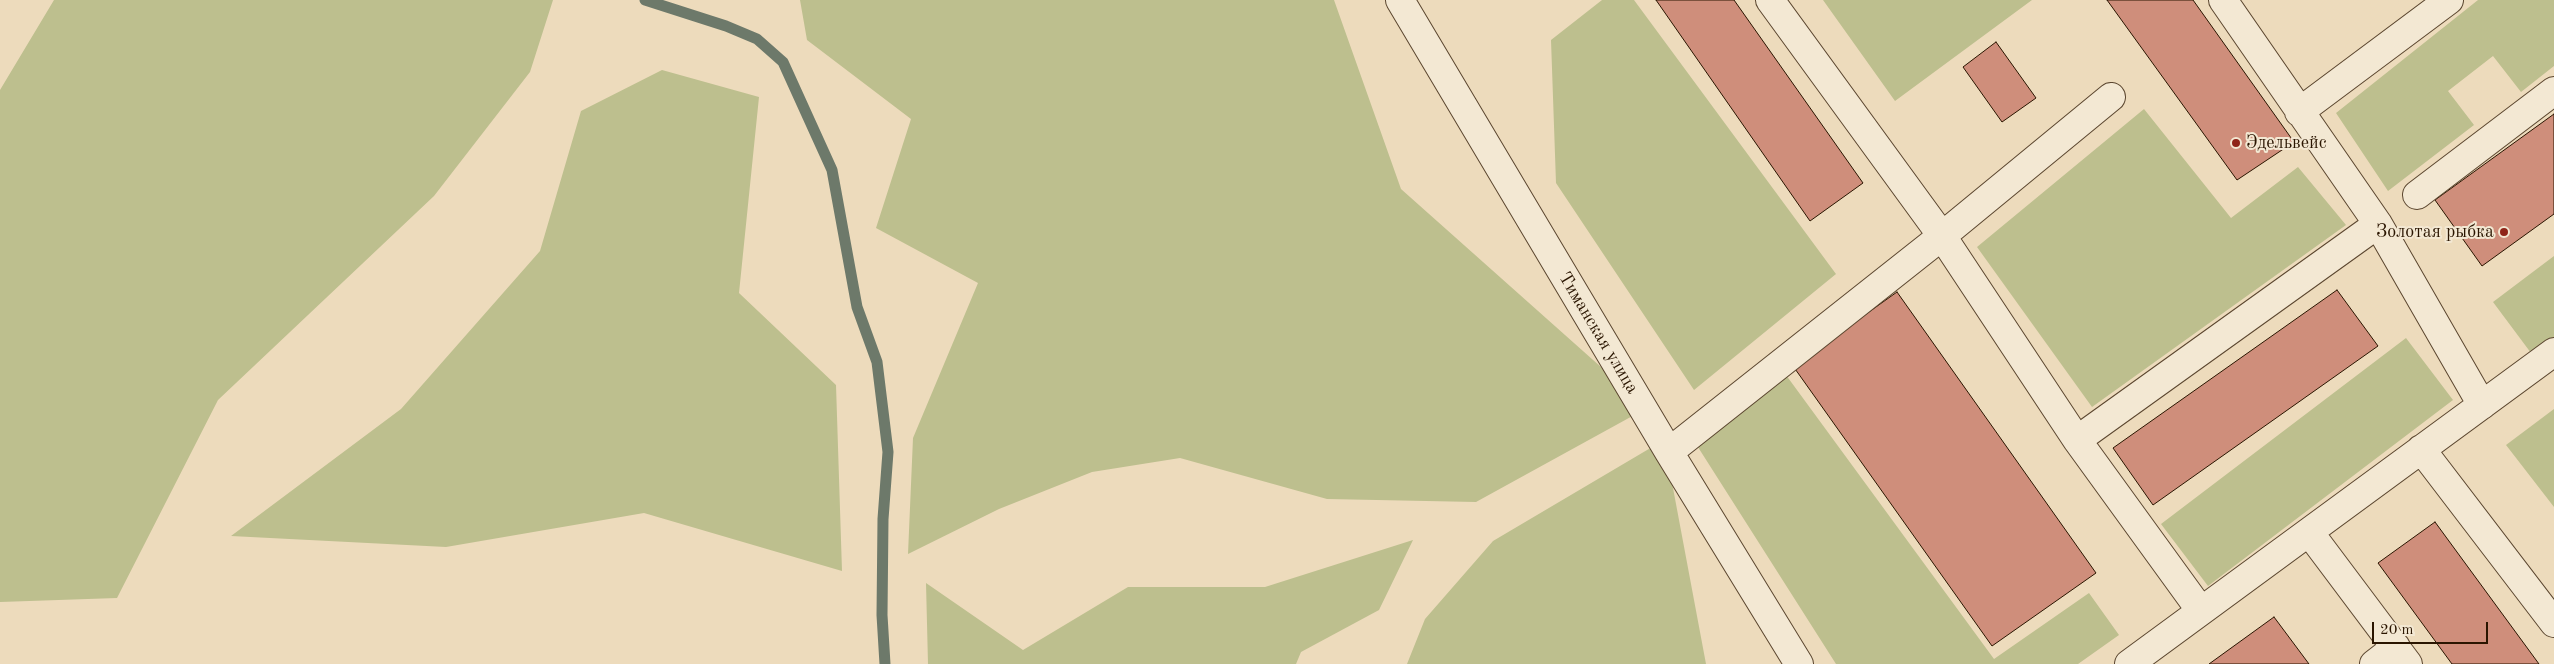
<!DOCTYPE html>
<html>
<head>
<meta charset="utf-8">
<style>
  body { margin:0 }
  #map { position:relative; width:2554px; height:664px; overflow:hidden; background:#eddbbc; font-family:"Old Standard TT",serif }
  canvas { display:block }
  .scale { position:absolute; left:2372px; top:622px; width:116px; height:22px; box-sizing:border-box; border:2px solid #2a1500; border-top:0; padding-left:6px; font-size:15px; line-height:18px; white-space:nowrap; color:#2a1500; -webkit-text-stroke:4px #f3e8d3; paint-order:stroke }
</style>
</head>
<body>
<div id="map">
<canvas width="2554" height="664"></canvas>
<div class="scale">20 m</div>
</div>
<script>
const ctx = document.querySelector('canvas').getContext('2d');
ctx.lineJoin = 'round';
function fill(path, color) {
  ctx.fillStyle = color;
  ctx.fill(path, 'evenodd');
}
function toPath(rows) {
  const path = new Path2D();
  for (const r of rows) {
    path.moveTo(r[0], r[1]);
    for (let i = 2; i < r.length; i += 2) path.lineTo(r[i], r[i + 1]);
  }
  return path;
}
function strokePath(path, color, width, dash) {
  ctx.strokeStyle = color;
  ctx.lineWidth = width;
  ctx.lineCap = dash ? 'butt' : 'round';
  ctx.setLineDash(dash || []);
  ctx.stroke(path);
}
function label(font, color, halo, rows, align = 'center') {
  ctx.font = font + ' "Old Standard TT",serif';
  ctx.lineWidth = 4;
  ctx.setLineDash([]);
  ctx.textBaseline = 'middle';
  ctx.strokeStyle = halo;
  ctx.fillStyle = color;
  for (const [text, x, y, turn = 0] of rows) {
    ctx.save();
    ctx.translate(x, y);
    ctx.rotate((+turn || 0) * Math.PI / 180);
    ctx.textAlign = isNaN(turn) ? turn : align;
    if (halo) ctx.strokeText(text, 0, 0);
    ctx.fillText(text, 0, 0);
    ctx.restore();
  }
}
fill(toPath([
  [54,0,553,0,530,72,434,196,218,400,117,598,0,602,0,90],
  [800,0,1334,0,1401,189,1647,408,1476,502,1327,499,1180,458,1092,472,999,509,908,554,913,438,978,283,876,228,911,119,807,40],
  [1602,0,1634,0,1836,274,1694,390,1556,183,1551,40],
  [1823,0,2032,0,1895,101],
  [2478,0,2554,0,2554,66,2521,92,2493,56,2448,91,2474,125,2388,191,2336,113],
  [662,70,759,97,739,293,836,385,842,571,644,513,446,547,231,536,401,409,540,251,581,111],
  [2144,109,2231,218,2298,167,2346,225,2092,407,1977,247],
  [2554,256,2554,337,2531,353,2493,302],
  [2406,338,2453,400,2208,586,2161,524],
  [1786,375,1994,659,2089,593,2119,635,2078,664,1836,664,1696,444],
  [2554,409,2554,507,2506,445],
  [1664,440,1706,664,1407,664,1425,619,1493,541],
  [1413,540,1379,610,1301,652,1296,664,928,664,926,583,1023,650,1128,587,1265,587]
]), '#bdbf8e');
strokePath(toPath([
  [645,0,726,26,757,39,783,62,832,170,857,307,877,362,888,452,883,519,882,615,885,664]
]), '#6d796a', 11);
const building = toPath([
  [1656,0,1734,0,1863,183,1810,221,1656,0],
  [2107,0,2193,0,2294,142,2237,180,2107,0],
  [1996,42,2036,98,2002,122,1963,67,1996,42],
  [2554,114,2554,214,2482,266,2435,200,2554,114],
  [2337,290,2378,346,2153,505,2113,448,2337,290],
  [1897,292,2096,573,1992,646,1793,366,1897,292],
  [2435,522,2539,664,2452,664,2378,563,2435,522],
  [2274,617,2309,664,2209,664,2274,617]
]);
fill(building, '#cf8e7b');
strokePath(building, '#2a1500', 1);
const minor = toPath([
  [1400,0,1669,452,1799,664],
  [2223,0,2378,224],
  [2111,97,1942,236,2077,440,2201,611],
  [2299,112,2449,0],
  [2417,195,2554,91],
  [2077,440,2378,224,2482,405],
  [2421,449,2554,623],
  [1669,452,1942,236,1770,0],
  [2309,532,2408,664],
  [2129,664,2554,352],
  [2374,664,2396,647]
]);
strokePath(minor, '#5b462f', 30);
strokePath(minor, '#f3e8d3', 28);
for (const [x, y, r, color] of [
  [2236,143,5,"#8f2418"],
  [2504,232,5,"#8f2418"]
]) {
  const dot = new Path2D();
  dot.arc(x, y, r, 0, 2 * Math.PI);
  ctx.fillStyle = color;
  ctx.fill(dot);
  strokePath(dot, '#f3e8d3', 2);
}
label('18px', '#2a1500', '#f3e8d3', [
  ["Эдельвейс",2246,143],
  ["Золотая рыбка",2494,232,"right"]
], 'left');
label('18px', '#2a1500', '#f3e8d3', [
  ["Тиманская улица",1598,333,59]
]);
</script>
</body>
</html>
